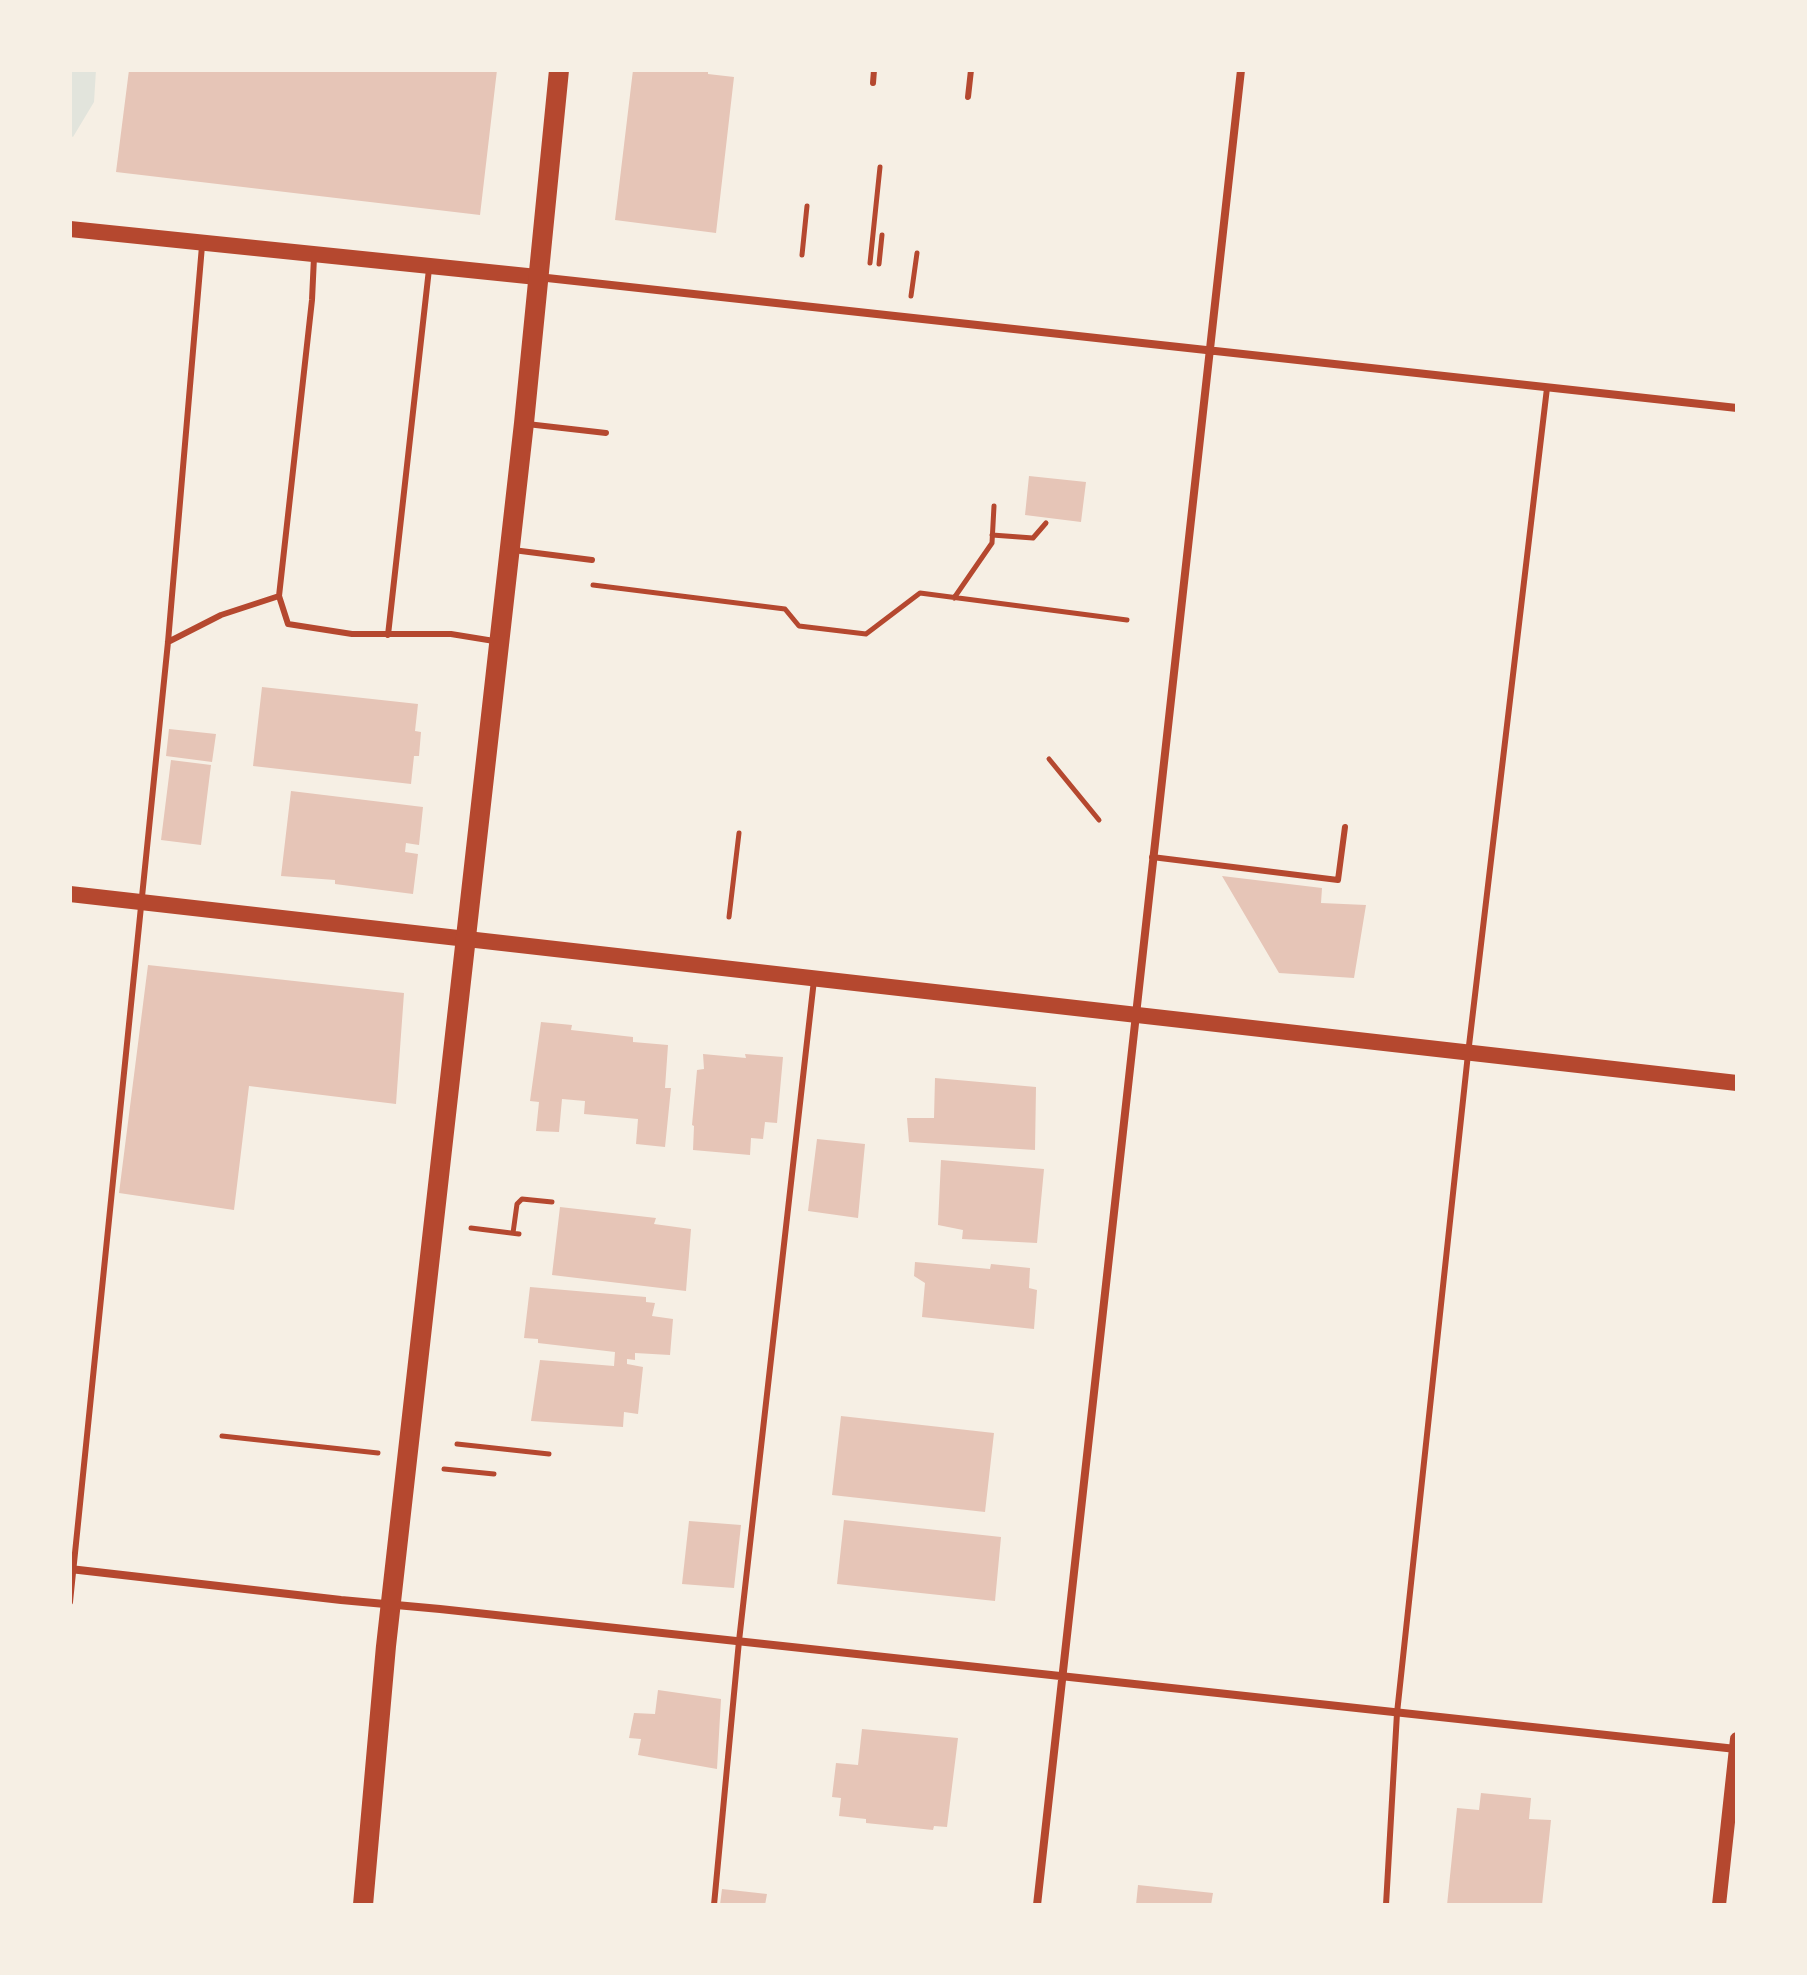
<!DOCTYPE html>
<html>
<head>
<meta charset="utf-8">
<style>
  body { margin:0 }
  #map { position:relative; width:1807px; height:1975px; overflow:hidden; background:#f6efe4; font-family:"Archivo Narrow",sans-serif }
  canvas { display:block }
  .frame { position:absolute; inset:0; border:72px solid #f6efe4; pointer-events:none }
</style>
</head>
<body>
<div id="map">
<canvas width="1807" height="1975"></canvas>
<div class="frame"></div>
</div>
<script>
const ctx = document.querySelector('canvas').getContext('2d');
ctx.lineJoin = 'round';
function fill(path, color) {
  ctx.fillStyle = color;
  ctx.fill(path, 'evenodd');
}
function toPath(rows) {
  const path = new Path2D();
  for (const r of rows) {
    path.moveTo(r[0], r[1]);
    for (let i = 2; i < r.length; i += 2) path.lineTo(r[i], r[i + 1]);
  }
  return path;
}
function strokePath(path, color, width, dash) {
  ctx.strokeStyle = color;
  ctx.lineWidth = width;
  ctx.lineCap = dash ? 'butt' : 'round';
  ctx.setLineDash(dash || []);
  ctx.stroke(path);
}
fill(toPath([
  [70,70,96,70,94,102,73,137,70,135]
]), '#e2e4dc');
fill(toPath([
  [129,70,497,70,480,215,116,172],
  [633,70,708,70,708,74,734,77,716,233,615,220],
  [1029,476,1086,482,1081,522,1025,515],
  [262,687,418,704,415,731,421,732,419,756,414,756,411,784,253,766],
  [169,729,216,734,212,762,166,756],
  [171,760,211,765,201,845,161,840],
  [291,791,423,807,419,845,406,843,405,852,418,854,413,894,335,884,335,880,281,876],
  [1222,876,1322,888,1321,903,1366,905,1354,978,1279,973],
  [148,965,404,993,396,1104,249,1086,234,1210,119,1193],
  [541,1022,572,1025,571,1030,633,1037,633,1042,668,1045,665,1088,671,1088,665,1147,636,1144,638,1119,584,1114,585,1101,562,1099,559,1132,536,1131,539,1102,530,1101],
  [703,1054,746,1058,745,1054,783,1057,777,1123,765,1122,763,1139,751,1138,750,1155,693,1150,694,1126,692,1125,697,1070,704,1069],
  [935,1078,1036,1087,1035,1150,909,1142,907,1118,934,1118],
  [817,1139,865,1144,858,1218,808,1211],
  [941,1160,1044,1169,1037,1243,962,1239,963,1230,938,1225],
  [560,1207,656,1218,654,1224,691,1229,686,1291,552,1275],
  [915,1262,990,1269,991,1264,1030,1268,1029,1288,1037,1290,1034,1329,922,1317,925,1283,914,1276],
  [530,1287,646,1297,646,1302,655,1303,652,1316,673,1319,670,1355,635,1353,635,1360,627,1359,627,1364,643,1367,638,1414,624,1412,623,1427,531,1421,540,1360,614,1366,615,1352,538,1343,538,1339,524,1338],
  [841,1416,994,1433,985,1512,832,1495],
  [844,1520,1001,1537,995,1601,837,1584],
  [689,1521,741,1525,734,1588,682,1584],
  [658,1690,721,1699,717,1769,638,1755,641,1739,629,1738,634,1713,655,1714],
  [862,1729,958,1738,947,1827,934,1826,933,1830,866,1823,866,1819,839,1816,841,1798,832,1797,836,1763,858,1765],
  [1481,1793,1531,1798,1529,1819,1551,1820,1542,1905,1447,1905,1457,1808,1479,1810],
  [1138,1885,1213,1893,1211,1905,1136,1905],
  [722,1889,767,1894,765,1905,720,1905]
]), '#e6c5b7');
strokePath(toPath([
  [802,255,807,206],
  [870,263,880,167],
  [879,264,882,235],
  [911,296,917,253],
  [992,535,1033,538,1046,523],
  [593,585,785,609,799,626,866,634,920,593,1127,620],
  [954,598,992,543,994,506],
  [1049,759,1099,820],
  [729,917,739,833],
  [471,1228,519,1234],
  [513,1233,517,1204,522,1199,552,1202],
  [222,1436,378,1453],
  [457,1444,549,1454],
  [444,1469,494,1474]
]), '#b5482f', 5);
strokePath(toPath([
  [873,83,874,70],
  [968,97,971,70],
  [314,257,312,300,279,596,288,624,352,634,451,634,494,641],
  [527,424,606,433],
  [513,550,592,560],
  [388,635,429,269],
  [168,642,221,615,279,596],
  [1152,857,1338,880,1345,827],
  [70,1602,168,642,202,246],
  [714,1905,739,1641,814,980],
  [1386,1905,1397,1713,1468,1054,1547,388]
]), '#b5482f', 6);
strokePath(toPath([
  [538,277,1737,408],
  [70,1569,341,1600,440,1609,1736,1749],
  [1037,1905,1241,70]
]), '#b5482f', 8);
strokePath(toPath([
  [1719,1905,1737,1739]
]), '#b5482f', 14);
strokePath(toPath([
  [70,229,537,277],
  [70,894,1737,1083]
]), '#b5482f', 16);
strokePath(toPath([
  [363,1905,386,1646,524,423,559,70]
]), '#b5482f', 20);
</script>
</body>
</html>
